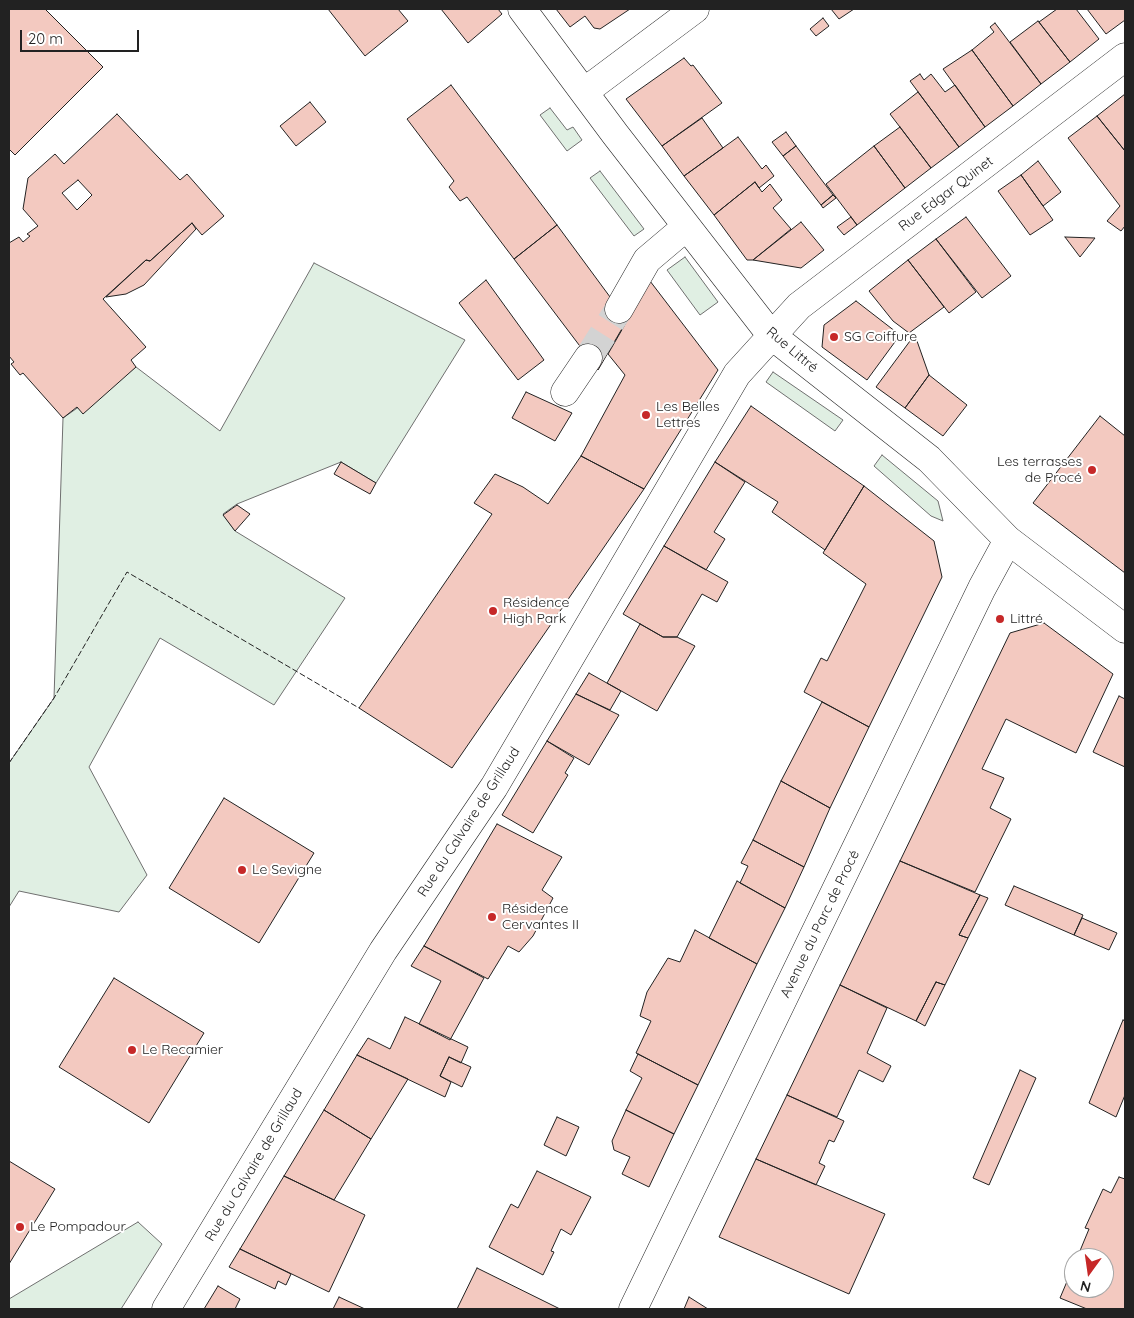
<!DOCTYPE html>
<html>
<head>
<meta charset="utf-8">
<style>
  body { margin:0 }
  #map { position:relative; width:1134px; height:1318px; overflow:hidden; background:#fff; font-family:Quicksand,sans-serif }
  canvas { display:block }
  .frame { position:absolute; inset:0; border:10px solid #222; pointer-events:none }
  .north { position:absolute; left:1064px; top:1248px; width:50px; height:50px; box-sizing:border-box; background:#fff; border:1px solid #a7a7a7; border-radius:50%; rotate:194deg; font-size:14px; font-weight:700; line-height:20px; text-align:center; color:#222 }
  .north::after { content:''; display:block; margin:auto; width:18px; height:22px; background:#c62828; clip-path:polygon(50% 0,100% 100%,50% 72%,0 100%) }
  .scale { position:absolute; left:20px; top:30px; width:119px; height:22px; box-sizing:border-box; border:2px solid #222; border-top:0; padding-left:6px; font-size:15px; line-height:18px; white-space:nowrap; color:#222; -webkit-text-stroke:4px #fff; paint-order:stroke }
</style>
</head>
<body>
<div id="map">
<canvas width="1134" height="1318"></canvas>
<div class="frame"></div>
<div class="north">N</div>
<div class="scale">20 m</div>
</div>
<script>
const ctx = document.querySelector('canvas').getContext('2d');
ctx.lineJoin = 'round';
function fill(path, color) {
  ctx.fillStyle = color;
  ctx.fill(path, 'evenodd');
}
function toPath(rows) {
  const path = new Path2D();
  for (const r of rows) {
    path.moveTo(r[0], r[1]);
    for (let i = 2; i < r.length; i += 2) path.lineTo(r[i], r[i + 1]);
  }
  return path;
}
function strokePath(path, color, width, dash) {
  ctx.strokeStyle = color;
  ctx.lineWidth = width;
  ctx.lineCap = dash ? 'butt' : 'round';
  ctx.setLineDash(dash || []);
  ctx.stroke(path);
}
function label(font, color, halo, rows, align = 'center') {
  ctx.font = font + ' Quicksand,sans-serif';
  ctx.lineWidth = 4;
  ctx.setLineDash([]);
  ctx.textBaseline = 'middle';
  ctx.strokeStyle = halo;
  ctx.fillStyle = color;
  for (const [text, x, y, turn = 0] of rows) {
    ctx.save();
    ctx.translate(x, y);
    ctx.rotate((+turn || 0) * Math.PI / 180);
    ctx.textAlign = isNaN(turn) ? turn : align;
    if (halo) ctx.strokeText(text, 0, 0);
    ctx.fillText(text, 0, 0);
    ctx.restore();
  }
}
const green = toPath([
  [550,108,567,130,573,127,582,140,567,151,540,115,550,108],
  [600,171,644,229,634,236,590,178,600,171],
  [685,257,718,302,700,315,667,270,685,257],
  [314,263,465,340,376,483,341,462,237,504,223,514,235,531,345,598,274,705,160,638,89,767,147,875,119,912,19,891,9,907,9,763,54,698,63,418,136,367,220,431,314,263],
  [773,372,843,420,835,431,766,382,773,372],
  [882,455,938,501,943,521,931,516,874,466,882,455],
  [138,1222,162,1244,121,1309,9,1309,9,1299,138,1222]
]);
fill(green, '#e0efe3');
strokePath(green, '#6f6f6f', 1);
const building = toPath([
  [9,9,45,9,103,67,15,155,9,149,9,9],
  [328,9,398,9,408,21,365,56,328,9],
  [441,9,498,9,502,14,468,43,441,9],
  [556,9,630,9,600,29,594,28,585,16,570,27,556,9],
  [831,9,854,9,839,19,831,9],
  [1057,9,1076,9,1099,39,1070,62,1039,22,1057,9],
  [1087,9,1125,9,1125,20,1106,34,1087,9],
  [823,18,829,26,816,36,810,29,823,18],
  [1038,21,1070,62,1041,84,1010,42,1038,21],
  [995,23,1041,84,1013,106,972,50,994,32,990,27,995,23],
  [972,50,1013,106,985,127,943,69,972,50],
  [684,58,691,66,693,65,722,103,662,146,626,99,684,58],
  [920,74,924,80,931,74,945,92,955,85,985,127,959,147,910,81,920,74],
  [451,85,557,225,514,259,467,197,460,201,449,187,454,181,407,119,451,85],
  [918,92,959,147,931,168,890,114,918,92],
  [1125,94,1125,151,1097,116,1125,94],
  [310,102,326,122,296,146,280,126,310,102],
  [117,114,180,180,187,174,224,216,202,235,192,223,150,261,146,260,103,299,146,347,131,360,136,367,83,414,77,407,63,418,23,373,20,375,11,364,14,362,9,356,9,243,19,237,23,242,30,236,27,234,38,226,23,209,28,178,55,154,64,164,117,114],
  [78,180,92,195,77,210,62,193,78,180],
  [1097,116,1125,151,1125,226,1121,231,1107,221,1120,206,1068,138,1097,116],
  [702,118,723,148,684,176,662,146,702,118],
  [900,127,931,168,905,188,874,146,900,127],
  [786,132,796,146,783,156,772,142,786,132],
  [738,137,762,169,766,165,774,176,759,188,755,182,714,215,684,176,738,137],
  [796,146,833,195,821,205,783,156,796,146],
  [874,146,905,188,857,225,826,184,874,146],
  [1038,161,1061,192,1043,206,1021,175,1038,161],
  [1021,175,1053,220,1030,235,998,191,1021,175],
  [755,182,762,192,770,184,782,200,773,208,791,229,753,260,747,260,714,215,755,182],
  [833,195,836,198,823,208,821,205,833,195],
  [851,217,857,225,844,235,837,227,851,217],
  [966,217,1011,276,982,298,936,239,966,217],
  [801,222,824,250,801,268,753,260,801,222],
  [192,223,196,229,144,285,126,294,106,297,146,260,150,261,192,223],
  [557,225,627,320,598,370,514,259,557,225],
  [1065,237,1095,238,1080,257,1065,237],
  [936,239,976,292,949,313,908,260,936,239],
  [908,260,944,307,909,333,893,321,869,291,908,260],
  [486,280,544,360,518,380,459,303,486,280],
  [650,281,718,370,644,489,581,456,625,375,608,354,650,281],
  [856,301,900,335,867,380,822,347,824,325,856,301],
  [910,341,917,341,929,375,905,408,876,387,910,341],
  [929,375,967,405,943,436,905,408,929,375],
  [526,392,572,413,555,441,512,418,526,392],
  [751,406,864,486,825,550,772,512,778,502,715,462,751,406],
  [1100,416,1125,436,1125,573,1033,503,1100,416],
  [581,456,644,489,452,768,359,708,492,514,474,503,495,474,523,487,548,504,581,456],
  [341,462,376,483,370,494,334,474,341,462],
  [715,462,745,482,714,532,725,539,706,570,664,546,715,462],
  [864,486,934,541,942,577,869,727,804,692,821,658,827,661,866,584,823,553,864,486],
  [237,505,250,514,235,531,223,515,237,505],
  [664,546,728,582,717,602,702,594,677,637,663,637,623,614,664,546],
  [1044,623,1113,674,1076,753,1006,719,982,769,1004,778,990,808,1011,819,975,892,900,861,1010,633,1044,623],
  [640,624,663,637,677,637,695,646,657,711,607,683,640,624],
  [589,673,621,691,610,710,576,694,589,673],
  [576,694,619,715,589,765,547,741,576,694],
  [1119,696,1125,699,1125,767,1093,752,1119,696],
  [822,702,869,727,830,808,781,781,822,702],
  [547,741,574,758,565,773,568,775,533,833,502,815,547,741],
  [781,781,830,808,804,867,753,840,781,781],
  [224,798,314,853,259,943,169,888,224,798],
  [497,824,562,857,542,890,553,898,533,936,519,952,508,946,488,979,424,946,497,824],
  [753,840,804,867,785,908,740,883,748,866,741,863,753,840],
  [900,861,980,895,959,935,968,938,945,985,936,982,916,1021,840,985,900,861],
  [737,881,785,908,757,964,709,938,737,881],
  [1014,886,1083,915,1074,935,1005,905,1014,886],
  [980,895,988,898,968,938,959,935,980,895],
  [1082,918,1117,933,1109,950,1074,935,1082,918],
  [695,930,757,964,698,1085,636,1053,651,1021,640,1016,647,992,668,958,680,962,695,930],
  [424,946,484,978,450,1040,419,1024,441,981,411,966,424,946],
  [114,978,204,1033,149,1123,59,1067,114,978],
  [936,982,945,985,925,1026,916,1021,936,982],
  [840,985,887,1008,867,1053,891,1066,883,1082,859,1070,837,1117,787,1095,840,985],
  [405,1017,468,1047,461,1063,449,1057,440,1076,451,1082,445,1097,357,1055,368,1038,390,1049,405,1017],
  [1123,1020,1125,1021,1125,1095,1116,1117,1089,1103,1123,1020],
  [638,1054,698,1085,674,1134,626,1110,642,1078,630,1071,638,1054],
  [357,1055,408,1079,371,1139,324,1110,357,1055],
  [449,1057,471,1067,462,1087,440,1076,449,1057],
  [1020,1070,1036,1078,989,1185,973,1178,1020,1070],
  [787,1095,844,1121,834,1142,829,1140,819,1163,825,1166,816,1185,756,1159,787,1095],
  [324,1110,371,1139,334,1200,284,1176,324,1110],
  [626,1110,674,1134,649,1187,622,1174,630,1157,614,1150,612,1141,626,1110],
  [557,1117,579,1127,566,1156,544,1145,557,1117],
  [756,1159,885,1214,849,1294,719,1237,756,1159],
  [9,1161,55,1189,9,1264,9,1161],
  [537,1171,591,1197,571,1235,561,1229,551,1251,554,1252,543,1275,489,1247,511,1204,518,1208,537,1171],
  [284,1176,365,1215,329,1292,240,1249,284,1176],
  [1119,1177,1125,1179,1125,1309,1087,1309,1060,1298,1074,1265,1074,1288,1104,1288,1104,1258,1077,1258,1089,1229,1085,1228,1103,1189,1111,1193,1119,1177],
  [240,1249,291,1274,286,1285,278,1281,275,1289,229,1267,240,1249],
  [477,1268,560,1309,457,1309,477,1268],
  [218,1286,240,1299,235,1309,204,1309,218,1286],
  [339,1297,365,1309,333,1309,339,1297],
  [689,1297,708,1309,684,1309,689,1297]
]);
fill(building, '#f3c9c0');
strokePath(building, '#222', 1);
strokePath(toPath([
  [588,358,619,309]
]), '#d3d3d3', 28, [28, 14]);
const minor = toPath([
  [522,9,615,134,771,335,929,459,1008,540,1125,629],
  [584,92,695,9],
  [619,309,647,260,686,227],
  [565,392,588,358],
  [166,1309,383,951,494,787,737,374,799,306,1125,57],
  [633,1309,982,588,1008,540]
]);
strokePath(minor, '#222', 29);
strokePath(minor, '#fff', 28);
strokePath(toPath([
  [9,763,54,698,127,572,359,708]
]), '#222', 1, [6, 2.5]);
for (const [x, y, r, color] of [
  [834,337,5,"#c62828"],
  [646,415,5,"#c62828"],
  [1092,470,5,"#c62828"],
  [493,611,5,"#c62828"],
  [1000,619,5,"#c62828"],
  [242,870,5,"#c62828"],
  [492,917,5,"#c62828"],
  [132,1050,5,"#c62828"],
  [20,1227,5,"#c62828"]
]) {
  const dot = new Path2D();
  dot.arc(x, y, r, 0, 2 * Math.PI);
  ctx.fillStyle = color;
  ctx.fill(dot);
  strokePath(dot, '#fff', 2);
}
label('14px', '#222', '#fff', [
  ["Rue Edgar Quinet",946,194,-37],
  ["Rue Littré",792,350,40],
  ["Rue du Calvaire de Grillaud",469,822,-57],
  ["Avenue du Parc de Procé",820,924,-64],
  ["Rue du Calvaire de Grillaud",254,1165,-59]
]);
label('14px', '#222', '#fff', [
  ["SG Coiffure",844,337],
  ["Les Belles",656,407],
  ["Lettres",656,423],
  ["Les terrasses",1082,462,"right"],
  ["de Procé",1082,478,"right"],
  ["Résidence",503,603],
  ["High Park",503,619],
  ["Littré",1010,619],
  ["Le Sevigne",252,870],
  ["Résidence",502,909],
  ["Cervantes II",502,925],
  ["Le Recamier",142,1050],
  ["Le Pompadour",30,1227]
], 'left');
</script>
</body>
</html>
